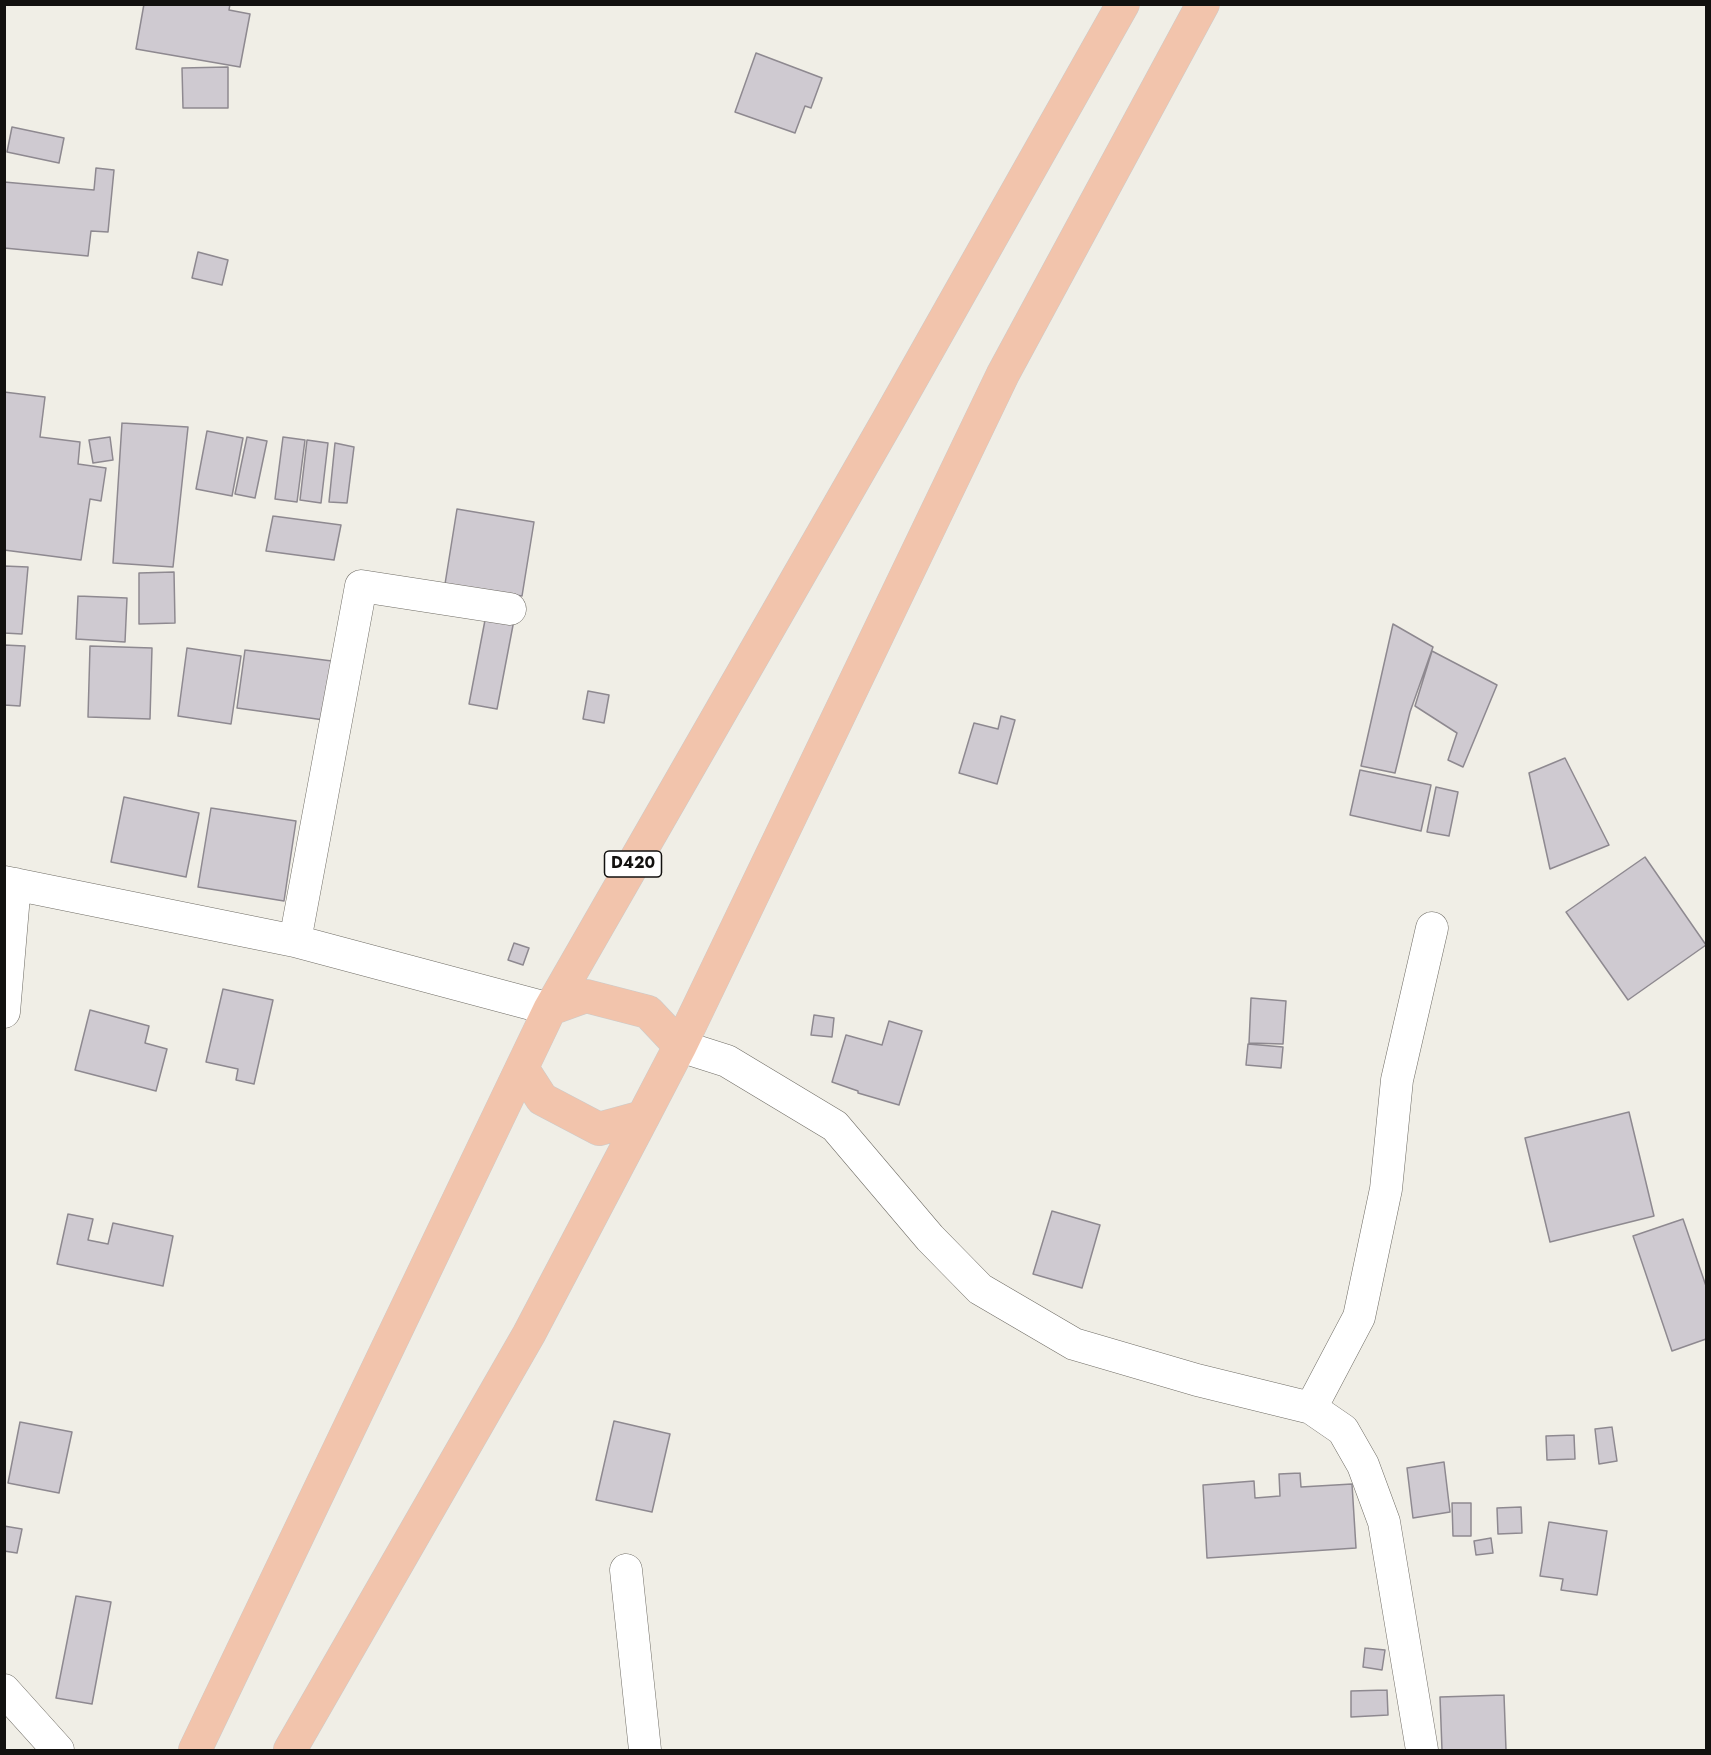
<!DOCTYPE html>
<html>
<head>
<meta charset="utf-8">
<style>
  body { margin:0 }
  #map { position:relative; width:1711px; height:1755px; overflow:hidden; background:#f0eee6; font-family:Jost,sans-serif }
  canvas { display:block }
  .frame { position:absolute; inset:0; border:6px solid #12110f; pointer-events:none }
</style>
</head>
<body>
<div id="map">
<canvas width="1711" height="1755"></canvas>
<div class="frame"></div>
</div>
<script>
const ctx = document.querySelector('canvas').getContext('2d');
ctx.lineJoin = 'round';
function fill(path, color) {
  ctx.fillStyle = color;
  ctx.fill(path, 'evenodd');
}
function toPath(rows) {
  const path = new Path2D();
  for (const r of rows) {
    path.moveTo(r[0], r[1]);
    for (let i = 2; i < r.length; i += 2) path.lineTo(r[i], r[i + 1]);
  }
  return path;
}
function strokePath(path, color, width, dash) {
  ctx.strokeStyle = color;
  ctx.lineWidth = width;
  ctx.lineCap = dash ? 'butt' : 'round';
  ctx.setLineDash(dash || []);
  ctx.stroke(path);
}
function label(font, color, halo, rows, align = 'center') {
  ctx.font = font + ' Jost,sans-serif';
  ctx.lineWidth = 4.5;
  ctx.setLineDash([]);
  ctx.textBaseline = 'middle';
  ctx.strokeStyle = halo;
  ctx.fillStyle = color;
  for (const [text, x, y, turn = 0] of rows) {
    ctx.save();
    ctx.translate(x, y);
    ctx.rotate((+turn || 0) * Math.PI / 180);
    ctx.textAlign = isNaN(turn) ? turn : align;
    if (halo) ctx.strokeText(text, 0, 0);
    ctx.fillText(text, 0, 0);
    ctx.restore();
  }
}
const building = toPath([
  [144,4,230,4,229,10,250,14,240,67,136,49,144,4],
  [756,53,822,78,811,108,805,106,795,133,735,112,756,53],
  [228,67,228,108,183,108,182,68,228,67],
  [12,127,64,138,59,163,7,152,12,127],
  [96,168,114,170,108,232,91,231,88,256,4,248,4,182,94,190,96,168],
  [198,252,228,260,222,285,192,278,198,252],
  [4,392,45,397,40,437,80,442,78,464,106,468,101,501,90,499,81,560,4,550,4,392],
  [122,423,188,427,173,567,113,563,122,423],
  [207,431,243,438,232,496,196,489,207,431],
  [110,437,113,460,93,463,89,440,110,437],
  [247,437,267,441,255,498,235,494,247,437],
  [283,437,305,440,297,502,275,499,283,437],
  [307,440,328,443,321,503,300,500,307,440],
  [335,443,354,447,347,503,329,502,335,443],
  [457,509,534,522,522,596,445,584,457,509],
  [273,516,341,525,334,560,266,551,273,516],
  [4,566,28,567,22,634,4,633,4,566],
  [174,572,175,623,139,624,139,573,174,572],
  [78,596,127,598,125,642,76,639,78,596],
  [486,615,514,620,497,709,469,704,486,615],
  [1393,624,1433,647,1410,712,1395,773,1361,766,1393,624],
  [4,645,25,646,20,706,4,705,4,645],
  [90,646,152,648,150,719,88,717,90,646],
  [187,648,241,656,231,724,178,716,187,648],
  [245,650,332,661,324,720,237,708,245,650],
  [1432,651,1497,685,1463,767,1448,760,1457,733,1415,706,1432,651],
  [588,691,609,695,604,723,583,719,588,691],
  [1001,716,1015,720,997,784,959,773,974,723,998,729,1001,716],
  [1565,758,1609,845,1550,869,1529,773,1565,758],
  [1360,770,1431,785,1421,831,1350,815,1360,770],
  [1436,787,1458,792,1449,836,1427,832,1436,787],
  [124,797,199,813,186,877,111,862,124,797],
  [211,808,296,821,284,901,198,887,211,808],
  [1645,857,1706,945,1628,1000,1566,912,1645,857],
  [514,943,529,948,523,965,508,960,514,943],
  [223,989,273,1000,254,1084,236,1080,238,1069,206,1062,223,989],
  [1251,998,1286,1001,1283,1044,1249,1043,1251,998],
  [90,1010,149,1026,145,1043,167,1049,156,1091,75,1070,90,1010],
  [814,1015,834,1018,832,1037,811,1035,814,1015],
  [889,1021,922,1031,899,1105,858,1093,858,1091,832,1082,846,1035,882,1045,889,1021],
  [1248,1044,1283,1047,1281,1068,1246,1065,1248,1044],
  [1629,1112,1654,1216,1550,1242,1525,1138,1629,1112],
  [1052,1211,1100,1225,1082,1288,1033,1274,1052,1211],
  [68,1214,93,1219,88,1240,108,1244,113,1223,173,1236,163,1286,57,1264,68,1214],
  [1683,1219,1706,1286,1706,1339,1672,1351,1633,1236,1683,1219],
  [614,1421,670,1434,652,1512,596,1500,614,1421],
  [20,1422,72,1432,59,1493,8,1483,20,1422],
  [1612,1427,1617,1461,1599,1464,1595,1429,1612,1427],
  [1574,1435,1575,1459,1547,1460,1546,1436,1574,1435],
  [1444,1462,1450,1512,1413,1518,1407,1468,1444,1462],
  [1300,1473,1301,1487,1352,1484,1356,1548,1207,1558,1203,1485,1254,1481,1255,1498,1280,1496,1279,1474,1300,1473],
  [1452,1503,1471,1503,1471,1536,1453,1536,1452,1503],
  [1521,1507,1522,1533,1498,1534,1497,1508,1521,1507],
  [1549,1522,1607,1531,1597,1595,1561,1590,1563,1579,1540,1576,1549,1522],
  [4,1526,22,1529,17,1553,4,1551,4,1526],
  [1491,1538,1493,1553,1476,1555,1474,1541,1491,1538],
  [76,1596,111,1602,92,1704,56,1698,76,1596],
  [1365,1648,1385,1650,1382,1670,1363,1667,1365,1648],
  [1387,1690,1388,1715,1351,1717,1351,1691,1387,1690],
  [1504,1695,1506,1750,1442,1750,1440,1697,1504,1695]
]);
fill(building, '#cfcad1');
strokePath(building, '#8e8990', 1.5);
const minor = toPath([
  [4,882,295,941,550,1009],
  [295,941,361,586,510,609],
  [4,1012,15,884],
  [680,1046,727,1061,835,1126,930,1238,980,1289,1074,1344,1197,1380,1311,1408,1343,1430,1363,1465,1384,1522,1422,1750],
  [1311,1408,1359,1317,1386,1189,1397,1080,1432,928],
  [626,1570,645,1750],
  [4,1690,58,1750]
]);
const major = toPath([
  [550,1009,586,996,648,1012,680,1046],
  [522,1068,542,1099,599,1129,643,1117],
  [195,1750,550,1009,887,422,1123,4],
  [290,1750,529,1334,643,1117,680,1046,1003,374,1203,4]
]);
strokePath(minor, '#706d66', 33);
strokePath(major, '#cbcbca', 34);
strokePath(minor, '#fff', 32);
strokePath(major, '#f2c4ac', 33);
for (const [x, y, w] of [
  [633,864,57]
]) {
  const box = new Path2D();
  box.roundRect(x - w / 2, y - 13, w, 26, 4.5);
  ctx.fillStyle = '#fff';
  ctx.fill(box);
  strokePath(box, '#12110f', 1.5);
}
label('bold 16px', '#12110f', null, [
  ["D420",633,864]
]);
</script>
</body>
</html>
